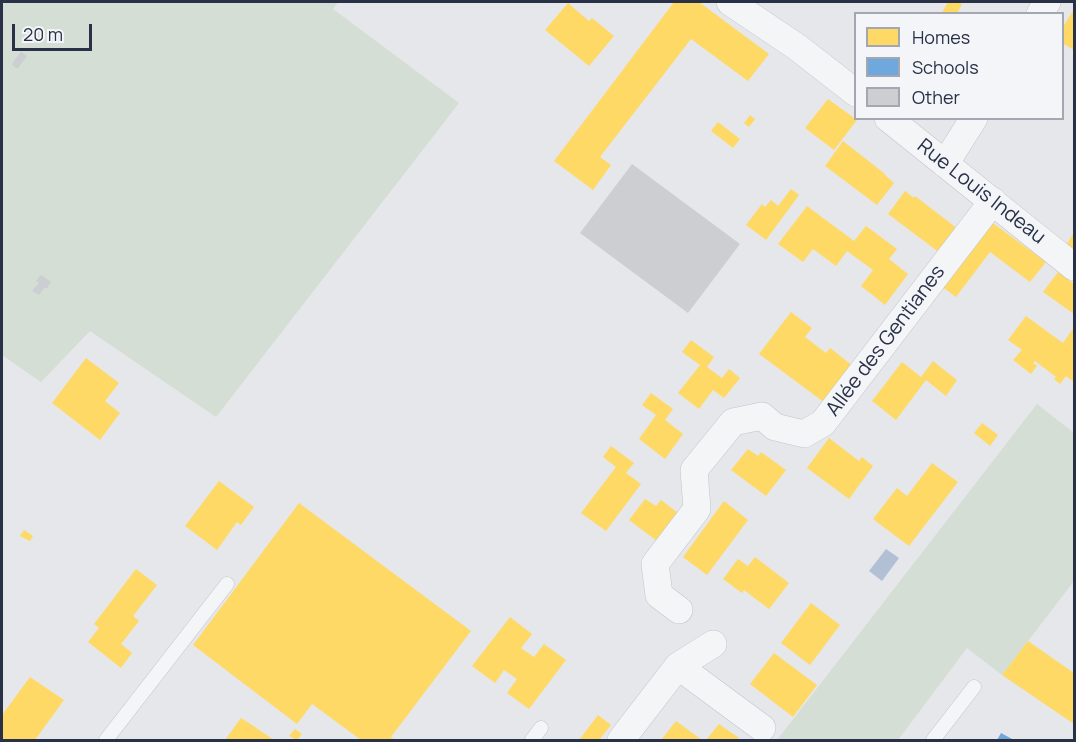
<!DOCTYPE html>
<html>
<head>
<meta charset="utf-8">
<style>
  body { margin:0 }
  #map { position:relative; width:1076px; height:742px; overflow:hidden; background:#e5e7ea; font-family:Manrope,sans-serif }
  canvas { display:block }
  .frame { position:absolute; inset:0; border:3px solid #293146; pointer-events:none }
  .legend { position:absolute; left:854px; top:12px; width:210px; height:108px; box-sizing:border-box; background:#f3f5f9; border:2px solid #a2a7b1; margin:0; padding:8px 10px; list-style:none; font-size:18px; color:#293146 }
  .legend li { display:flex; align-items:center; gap:12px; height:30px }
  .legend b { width:30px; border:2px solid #a2a7b1 }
  .scale { position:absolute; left:12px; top:24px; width:80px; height:27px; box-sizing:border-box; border:3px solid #293146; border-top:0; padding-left:8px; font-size:18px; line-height:21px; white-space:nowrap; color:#293146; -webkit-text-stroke:4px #f3f5f9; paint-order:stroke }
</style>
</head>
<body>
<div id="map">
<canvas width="1076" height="742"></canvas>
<div class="frame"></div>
<ul class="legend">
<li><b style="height:16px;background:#ffd966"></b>Homes</li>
<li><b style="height:16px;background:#6fa8dc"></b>Schools</li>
<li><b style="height:16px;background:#ccced2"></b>Other</li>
</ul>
<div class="scale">20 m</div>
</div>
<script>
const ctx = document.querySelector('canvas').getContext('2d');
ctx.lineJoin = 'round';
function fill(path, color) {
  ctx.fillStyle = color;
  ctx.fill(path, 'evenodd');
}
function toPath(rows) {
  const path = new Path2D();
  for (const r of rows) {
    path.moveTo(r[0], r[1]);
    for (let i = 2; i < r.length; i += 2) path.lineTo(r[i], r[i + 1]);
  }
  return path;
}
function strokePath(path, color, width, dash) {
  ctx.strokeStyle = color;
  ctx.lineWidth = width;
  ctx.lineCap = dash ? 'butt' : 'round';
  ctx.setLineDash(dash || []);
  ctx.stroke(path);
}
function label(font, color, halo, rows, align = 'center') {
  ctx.font = font + ' Manrope,sans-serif';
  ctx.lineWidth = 6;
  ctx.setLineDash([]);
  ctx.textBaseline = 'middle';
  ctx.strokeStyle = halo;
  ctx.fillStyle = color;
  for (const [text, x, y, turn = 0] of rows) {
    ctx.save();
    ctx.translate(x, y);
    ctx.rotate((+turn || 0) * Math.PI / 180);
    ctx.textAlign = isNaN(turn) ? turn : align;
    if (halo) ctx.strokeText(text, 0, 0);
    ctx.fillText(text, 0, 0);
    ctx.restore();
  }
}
fill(toPath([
  [2,2,338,2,333,9,459,103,216,417,90,331,41,382,2,355],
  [1037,404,1074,433,1074,581,1002,675,967,648,898,740,777,740]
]), '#d4ded5');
fill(toPath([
  [886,549,899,558,882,581,869,571]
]), '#b2c0d6');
fill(toPath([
  [674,2,699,2,769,54,748,81,691,39,600,157,611,165,593,190,554,161],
  [948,2,956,2,962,4,957,14,941,14],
  [568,3,589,21,592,18,614,36,589,66,545,30],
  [1073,11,1074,12,1074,50,1062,43,1062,28],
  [828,99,857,120,834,150,805,128],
  [750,115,755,119,749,127,744,123],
  [718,122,740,139,733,148,711,131],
  [843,141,885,174,885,175,894,183,877,205,825,166],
  [791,189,799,195,766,240,746,225,762,204,765,207,771,200,778,206],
  [905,191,914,198,915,196,958,229,940,253,888,214],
  [807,206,854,241,866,226,897,249,889,259,908,274,885,305,861,286,873,270,847,251,836,266,813,249,803,262,778,244],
  [990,221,1046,262,1030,282,990,252,956,297,941,286],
  [1074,232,1074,253,1065,247],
  [1058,272,1074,284,1074,314,1043,292],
  [791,312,812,328,805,337,826,353,830,348,853,366,825,403,759,354],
  [1026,316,1063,343,1074,327,1074,382,1066,376,1060,384,1054,379,1056,377,1035,361,1033,363,1037,366,1031,374,1013,360,1022,350,1008,340],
  [691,340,714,357,707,367,722,378,729,369,740,378,724,398,713,390,699,409,678,393,700,365,682,352],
  [86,358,119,383,105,401,120,413,100,440,52,403],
  [933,361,957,380,946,396,926,380,896,420,872,401,902,362,921,377],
  [651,393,673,409,665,420,683,434,665,459,639,439,656,415,642,405],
  [982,423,998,435,990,446,974,433],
  [829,438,859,461,862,457,873,466,849,499,807,468],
  [611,446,634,463,626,473,641,484,606,531,581,513,616,467,603,457],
  [748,449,758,456,761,452,786,470,766,496,731,470],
  [932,463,958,482,909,546,873,519,897,488,907,496],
  [219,481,254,507,241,525,237,522,217,550,185,526],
  [645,499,656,506,661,500,682,516,661,544,629,520],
  [724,501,748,520,707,575,683,557],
  [299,503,471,631,391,737,395,740,361,740,312,704,297,724,193,645],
  [24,530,33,536,30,541,20,536],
  [755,557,789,583,769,609,744,590,742,593,723,579,738,559,748,566],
  [136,569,157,585,133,616,139,621,121,644,132,653,121,668,88,642,99,628,94,624],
  [811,603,840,625,810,665,781,643],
  [510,617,532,634,521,648,534,657,544,644,566,660,529,709,507,693,517,679,504,670,495,683,472,666],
  [1028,641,1074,673,1074,724,1002,675],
  [774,653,817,685,793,717,750,684],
  [30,677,64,700,35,740,2,740,2,715],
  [598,715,611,725,599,740,579,740],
  [241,718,252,725,274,740,225,740],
  [676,721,702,740,661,740],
  [719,724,739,738,737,740,706,740],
  [295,729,302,734,297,740,289,736]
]), '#ffd966');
fill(toPath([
  [1001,733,1014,740,997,740]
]), '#6fa8dc');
fill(toPath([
  [21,52,27,56,18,68,16,68,12,65,13,62],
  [632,164,740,244,688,313,580,233],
  [41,275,51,282,47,288,44,288,39,295,32,291,39,283,36,281]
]), '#ccced2');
const lane = toPath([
  [106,740,227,584],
  [532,740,541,728],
  [933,740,974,687]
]);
const street = toPath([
  [730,2,797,47,856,93],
  [1040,14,1047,2],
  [888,118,1074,267],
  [945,164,974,118],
  [679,610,659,595,655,564,697,509,694,470,733,422,762,416,775,427,804,434,823,423,993,201],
  [678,666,762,728],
  [621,740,678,666,713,644]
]);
strokePath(lane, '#c2c4c8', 15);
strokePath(street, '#c2c4c8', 28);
strokePath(lane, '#f4f5f7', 14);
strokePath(street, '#f4f5f7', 27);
label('20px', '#293146', '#f3f5f9', [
  ["Rue Louis Indeau",981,192,38],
  ["Allée des Gentianes",886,341,-53]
]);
</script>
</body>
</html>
